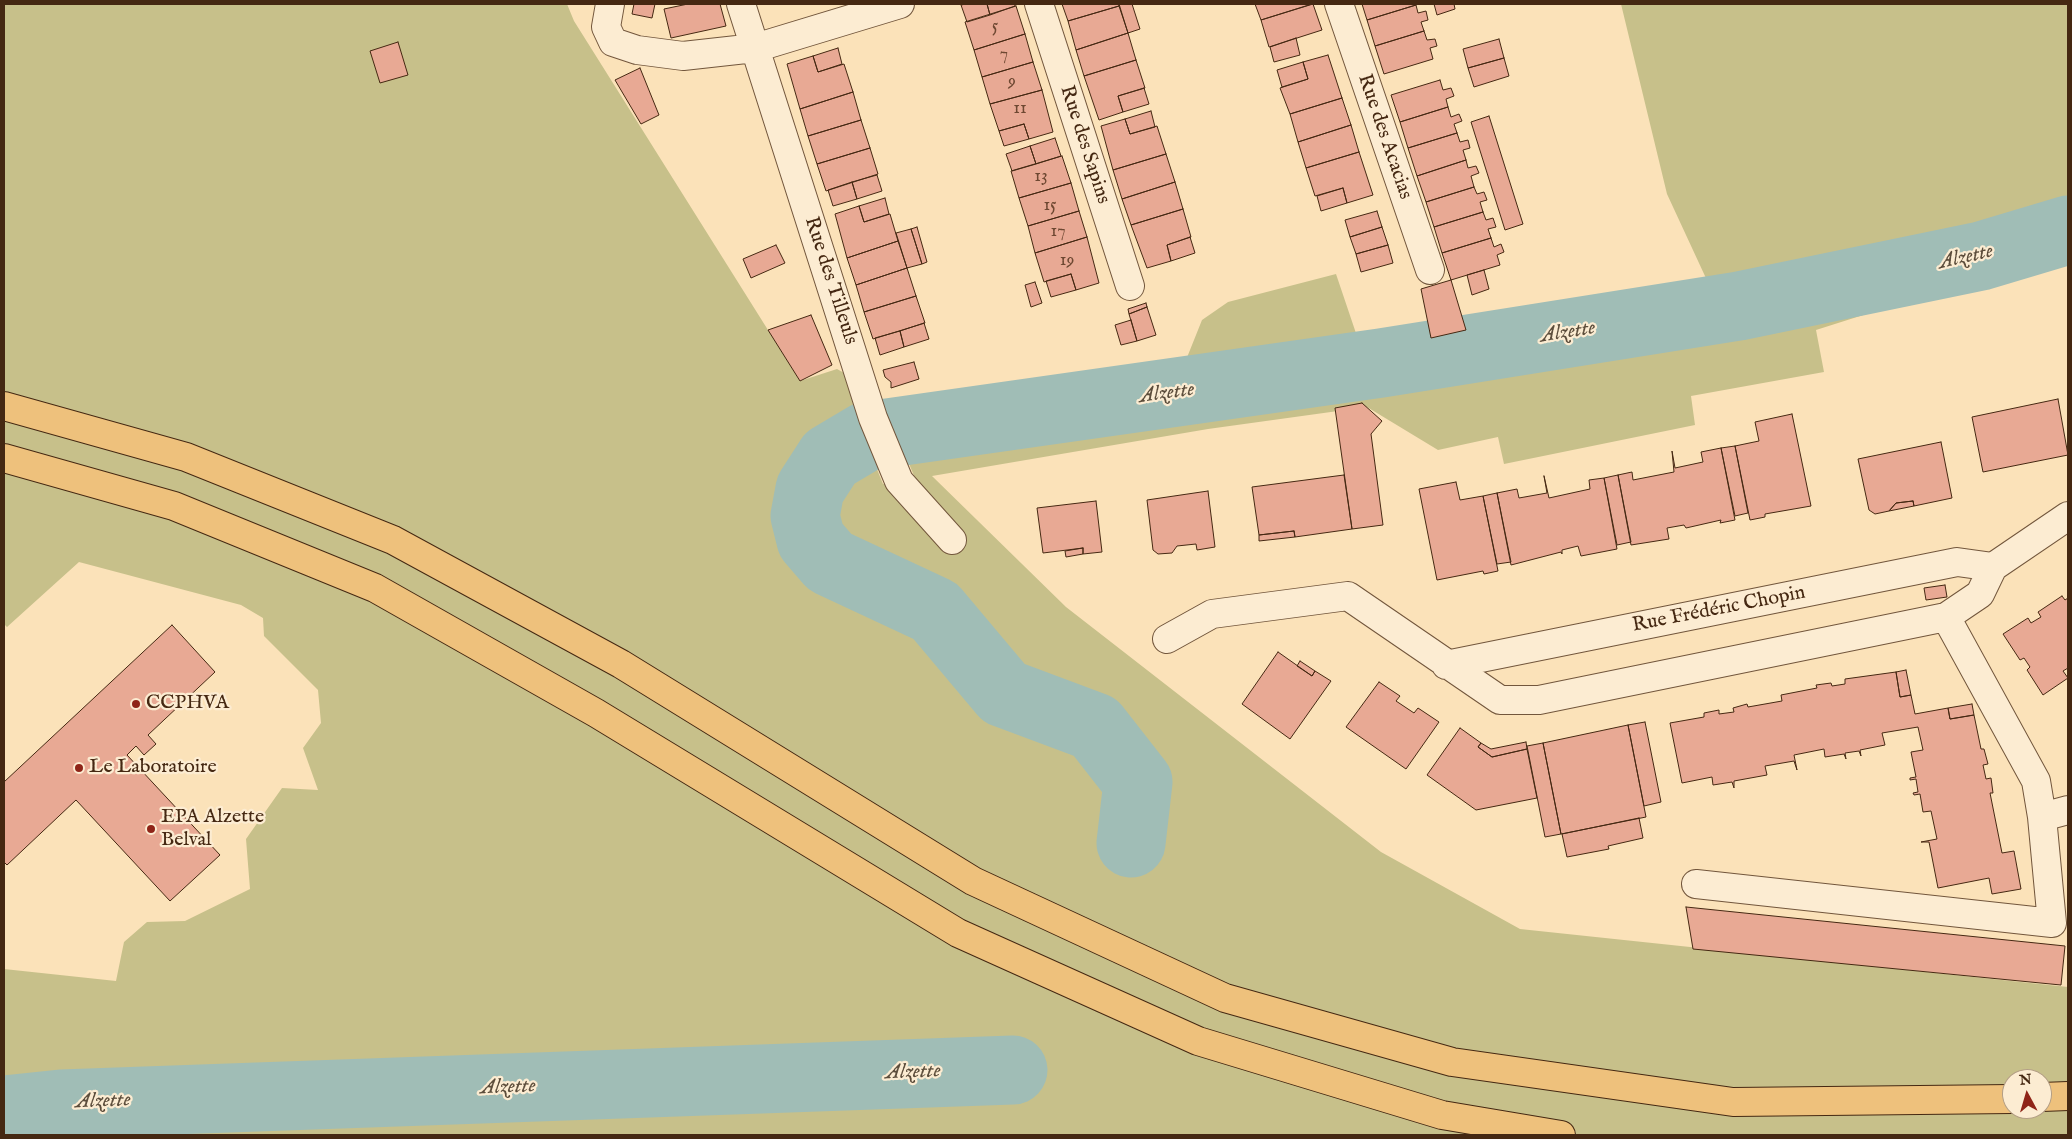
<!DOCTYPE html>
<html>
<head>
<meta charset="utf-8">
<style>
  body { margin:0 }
  #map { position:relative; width:2072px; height:1139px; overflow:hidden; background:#fbe2b9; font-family:"IM FELL English",serif }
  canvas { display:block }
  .frame { position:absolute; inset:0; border:5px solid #452812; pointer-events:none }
  .north { position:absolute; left:2002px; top:1069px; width:50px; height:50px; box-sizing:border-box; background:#fcecd2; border:1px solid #b39e85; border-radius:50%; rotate:354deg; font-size:14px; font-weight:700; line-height:20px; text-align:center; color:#452812 }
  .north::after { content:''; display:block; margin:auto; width:18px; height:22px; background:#8f2418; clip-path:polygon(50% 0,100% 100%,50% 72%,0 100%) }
</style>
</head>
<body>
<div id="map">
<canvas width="2072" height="1139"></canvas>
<div class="frame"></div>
<div class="north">N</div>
</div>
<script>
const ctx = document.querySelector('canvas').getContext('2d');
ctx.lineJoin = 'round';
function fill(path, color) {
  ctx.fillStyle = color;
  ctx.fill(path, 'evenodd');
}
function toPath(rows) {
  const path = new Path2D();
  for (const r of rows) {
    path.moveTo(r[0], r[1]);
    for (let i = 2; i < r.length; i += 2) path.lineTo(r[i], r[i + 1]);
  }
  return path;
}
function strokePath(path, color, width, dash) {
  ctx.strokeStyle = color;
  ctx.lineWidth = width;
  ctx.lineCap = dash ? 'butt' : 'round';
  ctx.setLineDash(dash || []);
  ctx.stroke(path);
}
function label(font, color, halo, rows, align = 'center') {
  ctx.font = font + ' "IM FELL English",serif';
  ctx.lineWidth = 4.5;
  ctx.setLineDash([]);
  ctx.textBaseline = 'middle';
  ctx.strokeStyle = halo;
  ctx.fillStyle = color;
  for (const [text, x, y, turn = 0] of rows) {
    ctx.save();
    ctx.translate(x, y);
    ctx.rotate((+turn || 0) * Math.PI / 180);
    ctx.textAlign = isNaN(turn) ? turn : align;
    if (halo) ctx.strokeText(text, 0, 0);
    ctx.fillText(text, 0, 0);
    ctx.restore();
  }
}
fill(toPath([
  [4,4,567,4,574,21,800,381,837,369,862,383,857,420,883,484,915,478,889,416,1182,370,1202,320,1228,302,1336,274,1363,354,1425,346,1711,289,1667,194,1621,4,2068,4,2068,250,1816,330,1824,372,1691,396,1695,425,1504,464,1498,437,1438,450,1367,407,1208,429,932,476,1066,607,1381,852,1520,929,2068,987,2068,1135,4,1135,4,969,116,981,124,942,147,922,185,921,250,889,246,839,282,788,318,790,303,748,321,723,318,690,264,636,263,618,241,605,79,562,7,627,4,624],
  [2012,1079,2042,1079,2042,1109,2012,1109]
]), '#c7c08a');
strokePath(toPath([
  [1131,843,1138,782,1095,727,1004,693,935,611,830,562,811,540,805,516,810,489,830,458,867,436,1381,363,1739,306,1981,256,2068,230],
  [4,1110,61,1104,1013,1070]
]), '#a0bdb6', 69);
const building = toPath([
  [634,4,655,4,652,18,632,14,634,4],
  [688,4,720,4,726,26,671,38,664,9,688,4],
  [966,4,987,4,990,15,967,22,961,5,966,4],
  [987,4,1015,4,1015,6,990,15,987,4],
  [1062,4,1119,4,1119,6,1068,21,1062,4],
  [1119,4,1132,4,1140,29,1128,33,1119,4],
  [1255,4,1312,4,1261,20,1255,4],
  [1313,4,1322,30,1269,47,1261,20,1313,4],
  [1362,4,1415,4,1416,5,1367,20,1362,4],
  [1434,4,1454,4,1455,9,1437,15,1434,4],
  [1416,5,1418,13,1426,11,1428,20,1421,22,1424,31,1375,46,1367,20,1416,5],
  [1016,6,1025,34,974,50,965,22,1016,6],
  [1119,6,1128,33,1076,50,1068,21,1119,6],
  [1424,31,1427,40,1435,39,1437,46,1430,48,1433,59,1384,74,1375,46,1424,31],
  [1128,33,1136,60,1084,76,1076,50,1128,33],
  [1025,34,1033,62,982,77,974,50,1025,34],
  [1296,38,1300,55,1274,62,1270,47,1296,38],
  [1499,39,1504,58,1468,68,1463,49,1499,39],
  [398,42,408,75,380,83,370,51,398,42],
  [838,48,842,64,818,72,813,56,838,48],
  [1328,55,1342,98,1290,114,1280,88,1308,79,1303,62,1328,55],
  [813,56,818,72,844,64,853,92,800,109,787,64,813,56],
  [1504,58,1509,76,1474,87,1468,68,1504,58],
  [1136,60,1145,88,1118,96,1123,112,1099,120,1084,76,1136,60],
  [1033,62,1042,90,990,104,982,77,1033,62],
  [1303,62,1308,79,1282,87,1277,70,1303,62],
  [640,68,659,115,641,124,615,80,640,68],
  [1440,80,1443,90,1451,88,1454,96,1446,99,1448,107,1400,122,1391,95,1440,80],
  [1144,88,1149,104,1123,112,1118,96,1144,88],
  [1042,90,1053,132,1029,139,1024,124,999,131,990,104,1042,90],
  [853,92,861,120,808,136,800,109,853,92],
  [1342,98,1351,125,1298,142,1290,114,1342,98],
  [1448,107,1451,117,1459,114,1462,121,1454,124,1457,133,1408,148,1400,122,1448,107],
  [1151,111,1155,127,1130,134,1125,119,1151,111],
  [1489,116,1523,224,1505,230,1471,122,1489,116],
  [1125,119,1130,134,1157,126,1166,154,1113,170,1101,126,1125,119],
  [861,120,870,148,817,164,808,136,861,120],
  [1024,124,1029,139,1004,146,999,131,1024,124],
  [1351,125,1359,152,1306,168,1298,142,1351,125],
  [1457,133,1460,142,1468,140,1470,148,1463,150,1466,160,1417,176,1408,148,1457,133],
  [1055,138,1061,156,1036,164,1030,146,1055,138],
  [1030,146,1036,164,1012,171,1006,154,1030,146],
  [870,148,878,174,826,191,817,164,870,148],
  [1359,152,1373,195,1347,203,1343,188,1315,196,1306,168,1359,152],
  [1166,154,1175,182,1122,199,1113,170,1166,154],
  [1062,156,1071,183,1019,198,1011,171,1062,156],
  [1466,160,1468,168,1476,166,1479,173,1471,176,1474,187,1426,202,1417,176,1466,160],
  [877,175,882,191,857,199,852,182,877,175],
  [852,182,857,199,833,206,828,190,852,182],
  [1175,182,1183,209,1131,225,1122,199,1175,182],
  [1071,183,1079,211,1028,226,1019,198,1071,183],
  [1474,187,1477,194,1484,192,1487,200,1480,202,1483,212,1434,227,1426,202,1474,187],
  [1343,188,1347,203,1321,211,1317,196,1343,188],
  [885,198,889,214,864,222,859,206,885,198],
  [859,206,864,222,890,214,898,241,847,258,835,214,859,206],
  [1183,209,1191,237,1167,245,1171,261,1147,268,1131,225,1183,209],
  [1079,211,1087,237,1035,253,1028,226,1079,211],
  [1377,211,1382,227,1350,237,1345,220,1377,211],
  [1483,212,1486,220,1493,218,1496,227,1488,229,1491,238,1442,253,1434,227,1483,212],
  [917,227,927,262,922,264,911,229,917,227],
  [1382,227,1388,245,1356,254,1350,237,1382,227],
  [911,229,922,264,907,268,896,233,911,229],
  [1087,237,1099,283,1076,290,1071,274,1044,282,1035,253,1087,237],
  [1190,237,1195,253,1171,261,1167,245,1190,237],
  [1491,238,1494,247,1501,244,1504,252,1497,255,1500,265,1451,280,1442,253,1491,238],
  [898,241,907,268,856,285,847,258,898,241],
  [776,245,785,263,751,278,743,259,776,245],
  [1388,245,1393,263,1361,272,1356,254,1388,245],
  [907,268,916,296,864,312,856,285,907,268],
  [1484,270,1489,289,1472,295,1467,275,1484,270],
  [1071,274,1076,290,1051,297,1046,281,1071,274],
  [1451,280,1466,330,1431,338,1421,289,1451,280],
  [1035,282,1042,303,1031,307,1025,285,1035,282],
  [916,296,925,323,873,339,864,312,916,296],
  [1146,303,1147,307,1129,314,1128,309,1146,303],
  [1147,307,1156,335,1137,341,1129,314,1147,307],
  [811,315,832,365,800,381,768,330,811,315],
  [1131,320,1137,341,1121,345,1115,325,1131,320],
  [924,323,929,339,904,347,900,331,924,323],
  [900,331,904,347,880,355,875,338,900,331],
  [914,362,919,379,891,388,891,382,885,377,883,370,914,362],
  [2058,399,2068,455,1983,472,1972,417,2058,399],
  [1362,403,1382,421,1371,434,1383,525,1352,529,1335,408,1362,403],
  [1792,414,1811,506,1765,514,1765,517,1750,520,1735,446,1759,441,1755,422,1792,414],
  [1941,442,1952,498,1914,506,1913,501,1896,503,1889,511,1875,514,1869,510,1858,459,1941,442],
  [1735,446,1748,513,1735,516,1721,448,1735,446],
  [1721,448,1735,520,1720,523,1721,520,1686,528,1684,525,1667,528,1669,539,1631,545,1618,475,1632,472,1633,480,1674,472,1672,451,1675,468,1703,462,1701,452,1721,448],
  [1344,475,1352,529,1295,537,1294,531,1259,535,1252,487,1344,475],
  [1618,475,1631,542,1617,545,1604,478,1618,475],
  [1544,476,1549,498,1590,489,1589,480,1604,478,1617,549,1581,556,1578,546,1562,550,1562,554,1561,552,1511,565,1497,493,1517,489,1519,498,1547,493,1544,476],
  [1456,482,1460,500,1483,496,1498,571,1484,574,1483,571,1437,580,1419,489,1456,482],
  [1208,491,1215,547,1197,550,1196,544,1177,546,1172,553,1158,554,1153,550,1147,500,1208,491],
  [1497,493,1511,562,1497,564,1483,496,1497,493],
  [1096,501,1102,552,1083,554,1083,548,1043,553,1037,508,1096,501],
  [1913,501,1914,506,1889,511,1896,503,1913,501],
  [1294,531,1295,537,1259,541,1259,535,1294,531],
  [1083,548,1083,554,1066,557,1065,551,1083,548],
  [1945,585,1947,597,1926,600,1924,588,1945,585],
  [2062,596,2065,600,2068,598,2068,668,2063,671,2068,678,2043,695,2027,670,2030,667,2024,658,2020,660,2003,634,2028,618,2031,623,2041,617,2038,612,2062,596],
  [172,625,215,672,148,735,156,744,144,755,136,746,127,755,220,855,170,901,76,800,7,865,4,862,4,782,172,625],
  [1278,652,1312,676,1315,671,1331,681,1290,739,1242,704,1278,652],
  [1300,661,1315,671,1312,676,1297,666,1300,661],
  [1906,670,1911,695,1900,697,1896,672,1906,670],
  [1896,672,1900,697,1911,695,1915,714,1948,708,1950,719,1974,715,1981,749,1984,749,1988,764,1983,765,1986,779,1991,778,1993,793,1990,793,2002,853,2014,851,2021,889,1992,894,1989,878,1938,888,1929,842,1921,842,1937,839,1931,811,1923,812,1920,794,1914,795,1913,793,1918,792,1916,779,1910,780,1910,778,1916,777,1911,752,1923,750,1918,727,1882,733,1885,745,1860,750,1861,756,1859,751,1845,753,1846,759,1844,754,1825,757,1824,749,1794,755,1797,770,1794,761,1765,766,1767,775,1734,781,1734,788,1732,782,1713,785,1712,777,1682,783,1670,723,1704,717,1704,713,1719,710,1719,714,1734,712,1733,708,1747,704,1748,707,1782,701,1781,695,1817,688,1816,685,1831,683,1832,686,1845,684,1845,679,1896,672],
  [1379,682,1400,696,1396,701,1414,713,1418,708,1439,722,1406,769,1346,727,1379,682],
  [1972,704,1974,715,1950,719,1948,708,1972,704],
  [1645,722,1661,802,1644,806,1628,725,1645,722],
  [1628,725,1646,817,1561,834,1543,743,1628,725],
  [1460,728,1481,743,1478,747,1492,757,1527,749,1537,798,1476,810,1427,775,1460,728],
  [1526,742,1527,749,1492,757,1478,747,1481,743,1491,749,1526,742],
  [1543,743,1561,834,1545,837,1527,746,1543,743],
  [1639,818,1643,838,1608,846,1609,849,1567,857,1562,834,1639,818],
  [1686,907,2065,946,2061,985,1693,949,1686,907]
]);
fill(building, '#e8a994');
strokePath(building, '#452812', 1);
const minor = toPath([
  [610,4,606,27,613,42,637,50,683,56,755,48,900,4],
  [741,4,873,418,899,481,952,540],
  [1039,4,1130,286],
  [1339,4,1430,270],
  [1167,639,1212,614,1348,596,1500,700,1539,700,1946,617,1980,594,1993,567,2068,516],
  [1446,665,1957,562,1993,567],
  [2042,817,2068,810],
  [1696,884,2052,923,2042,817,2036,781,1946,617]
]);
const major = toPath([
  [4,406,186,457,393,540,621,664,973,881,1225,998,1452,1062,1733,1102,2012,1099],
  [4,458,174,506,375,588,596,713,958,933,1198,1041,1442,1115,1561,1135],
  [2042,1097,2068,1096]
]);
strokePath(minor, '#72563c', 30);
strokePath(major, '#452812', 30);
strokePath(minor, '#fcecd2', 28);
strokePath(major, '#eec17c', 28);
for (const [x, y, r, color] of [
  [136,704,5,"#8f2418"],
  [79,768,5,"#8f2418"],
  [151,829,5,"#8f2418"]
]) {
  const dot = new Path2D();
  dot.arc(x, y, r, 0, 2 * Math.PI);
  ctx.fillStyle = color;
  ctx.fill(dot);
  strokePath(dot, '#fcecd2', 2);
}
label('18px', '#6e4832', null, [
  ["5",995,27],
  ["7",1004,55],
  ["9",1012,82],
  ["11",1020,109],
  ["13",1041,177],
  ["15",1050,206],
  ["17",1058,232],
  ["19",1067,261]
]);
label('20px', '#452812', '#fcecd2', [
  ["Rue des Acacias",1384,137,71],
  ["Rue des Sapins",1084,145,72],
  ["Rue des Tilleuls",830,281,72],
  ["Rue Frédéric Chopin",1719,610,-11]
]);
label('20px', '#452812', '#fcecd2', [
  ["CCPHVA",146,704],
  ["Le Laboratoire",89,768],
  ["EPA Alzette",161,818],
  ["Belval",161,841]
], 'left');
label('italic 21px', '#5c4d3b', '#fcecd2', [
  ["Alzette",1966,258,-13],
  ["Alzette",1568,333,-9],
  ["Alzette",1167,394,-8],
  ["Alzette",913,1073,-2],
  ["Alzette",508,1088,-2],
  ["Alzette",103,1102,-2]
]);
</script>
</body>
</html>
